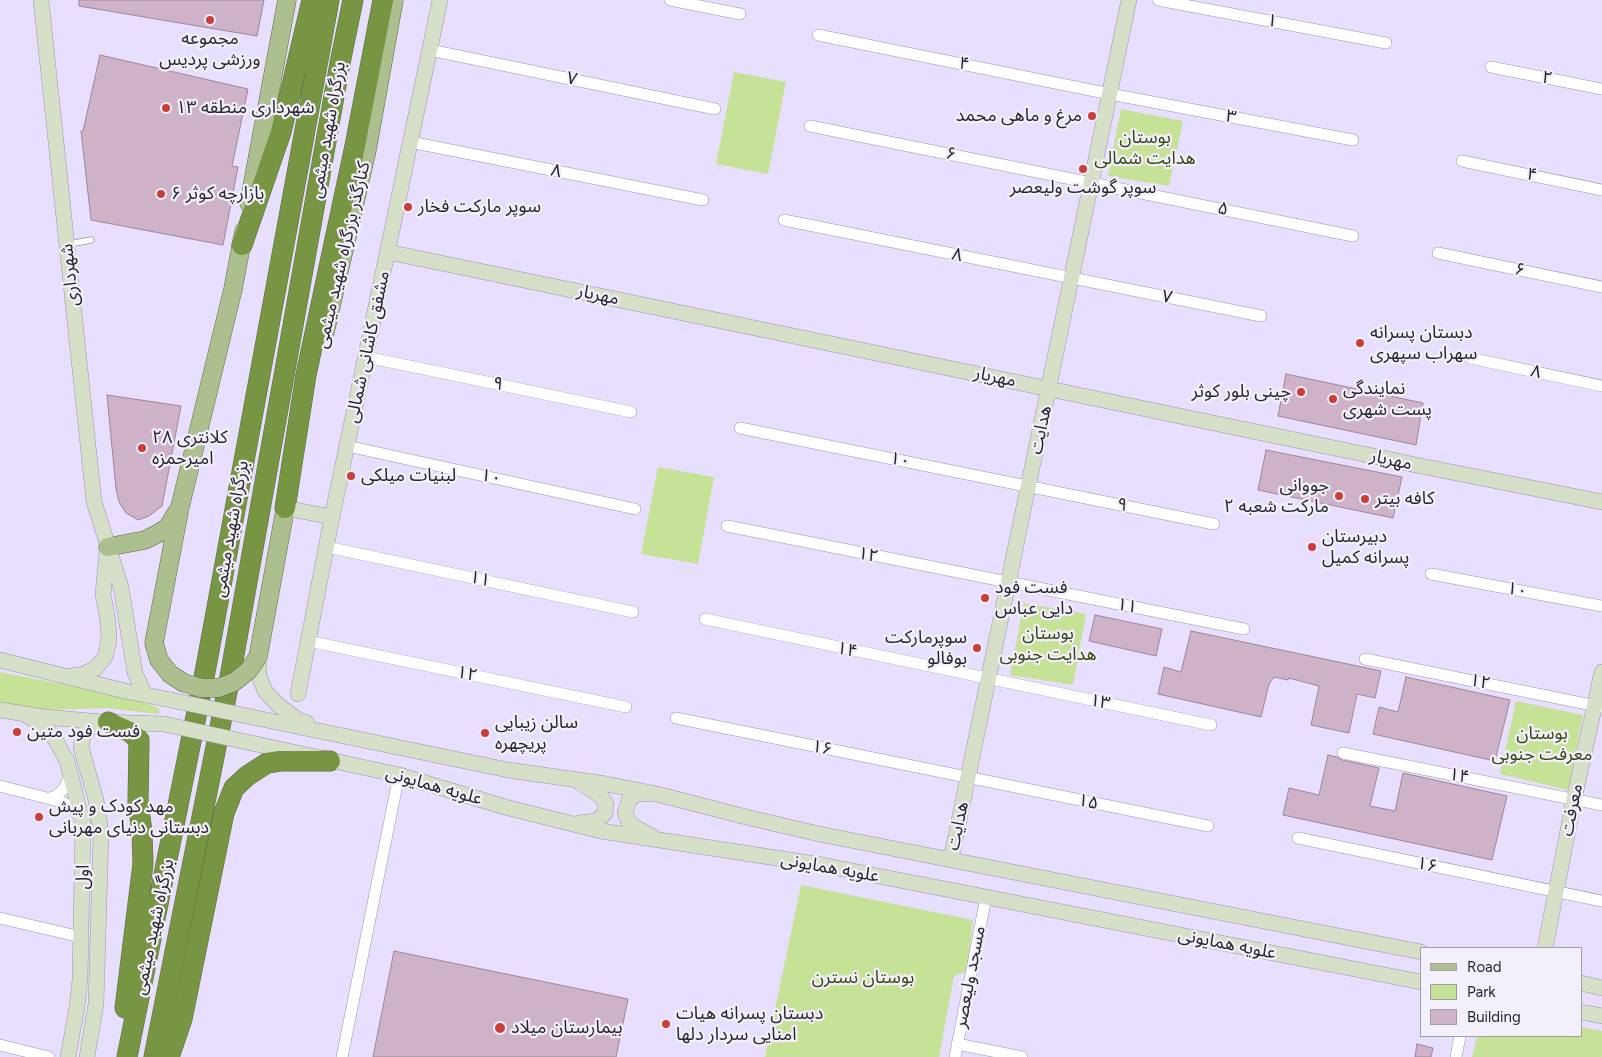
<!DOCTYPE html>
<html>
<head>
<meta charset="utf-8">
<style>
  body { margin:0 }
  #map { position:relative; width:1602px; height:1057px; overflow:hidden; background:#e7dffd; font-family:Figtree,sans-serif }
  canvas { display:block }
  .legend { position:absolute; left:1420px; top:947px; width:162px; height:90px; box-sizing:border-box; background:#f3effb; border:1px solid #a29eaa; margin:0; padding:6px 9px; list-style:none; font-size:15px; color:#282430 }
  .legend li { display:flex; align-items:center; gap:10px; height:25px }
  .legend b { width:25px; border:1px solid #a29eaa }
</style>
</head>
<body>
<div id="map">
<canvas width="1602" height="1057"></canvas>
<ul class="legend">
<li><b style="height:6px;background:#adbf8e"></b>Road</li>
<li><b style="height:14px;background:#c5e296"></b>Park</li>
<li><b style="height:14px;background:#ceb3c8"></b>Building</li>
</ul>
</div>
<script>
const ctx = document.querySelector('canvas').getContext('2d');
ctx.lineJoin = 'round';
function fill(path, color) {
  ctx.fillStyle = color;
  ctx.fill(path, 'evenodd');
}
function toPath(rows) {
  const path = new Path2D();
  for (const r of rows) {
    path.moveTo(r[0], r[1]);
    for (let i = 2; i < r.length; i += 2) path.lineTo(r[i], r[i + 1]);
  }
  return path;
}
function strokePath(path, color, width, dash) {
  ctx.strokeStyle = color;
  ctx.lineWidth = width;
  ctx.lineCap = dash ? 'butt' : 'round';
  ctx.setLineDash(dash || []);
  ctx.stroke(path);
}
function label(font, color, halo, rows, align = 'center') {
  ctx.font = font + ' Figtree,"Noto Sans Arabic",sans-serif';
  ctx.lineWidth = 4.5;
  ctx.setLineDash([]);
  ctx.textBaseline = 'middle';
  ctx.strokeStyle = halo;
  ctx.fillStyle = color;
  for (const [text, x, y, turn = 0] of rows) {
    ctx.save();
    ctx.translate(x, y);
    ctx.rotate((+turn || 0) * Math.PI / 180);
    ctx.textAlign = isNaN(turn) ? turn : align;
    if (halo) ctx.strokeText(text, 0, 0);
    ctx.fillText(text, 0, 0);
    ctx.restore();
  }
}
fill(toPath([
  [734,72,786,82,768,174,716,164],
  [1121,109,1183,121,1169,186,1108,176],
  [658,467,714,477,698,564,641,554],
  [1024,603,1086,614,1073,685,1010,675],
  [0,672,67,685,105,690,159,708,159,714,107,708,47,710,0,703],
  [1516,701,1583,715,1568,790,1500,774],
  [801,885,973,920,967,971,954,976,939,1057,765,1057],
  [1581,1027,1602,1031,1602,1057,1472,1057,1477,1036,1581,1036]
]), '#c5e296');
const building = toPath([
  [79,0,264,0,257,36,79,6,79,0],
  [100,55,248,89,232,166,238,167,223,245,91,220,81,131,83,131,100,55],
  [1286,374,1423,403,1416,445,1278,416,1286,374],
  [107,395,181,406,162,506,149,516,138,520,126,513,119,502,116,489,107,395],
  [1266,450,1402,477,1393,518,1258,490,1266,450],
  [1095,615,1162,629,1156,656,1089,641,1095,615],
  [1191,631,1381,671,1375,698,1357,694,1349,733,1311,725,1319,686,1289,678,1288,680,1274,677,1269,684,1261,717,1158,694,1164,667,1181,672,1191,631],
  [1406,677,1510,700,1495,761,1373,734,1379,707,1398,712,1406,677],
  [1328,755,1337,757,1342,760,1379,768,1370,806,1395,811,1403,773,1507,796,1492,860,1283,815,1289,788,1319,795,1328,755],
  [394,951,628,999,616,1057,373,1057,394,951],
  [1417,1044,1433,1048,1431,1057,1415,1057,1417,1044]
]);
fill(building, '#ceb3c8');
strokePath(building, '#9f859a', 1);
const lane = toPath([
  [69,244,91,240]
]);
const street = toPath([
  [670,0,740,14],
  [1158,0,1386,43],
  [818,35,1110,94,1353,140],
  [430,50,715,109],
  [1491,67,1602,89],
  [810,126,1353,236],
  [410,142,703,200],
  [1462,161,1602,190],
  [784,220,1261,316],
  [1438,253,1602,287],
  [366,357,631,412],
  [1470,358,1602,386],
  [740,428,1214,524],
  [347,446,635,509],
  [727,526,1244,629],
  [327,547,633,612],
  [1431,574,1602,606],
  [705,619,1211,725],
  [308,641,626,707],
  [1365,659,1602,707],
  [676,718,1208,826],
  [1343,753,1602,805],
  [0,786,62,802,71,807,80,817],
  [50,798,56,796,63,790,71,775],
  [1298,838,1602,901],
  [0,918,81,937],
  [957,1044,1022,1057],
  [0,1045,49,1057],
  [342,1057,399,775],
  [955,1057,986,897],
  [1456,1057,1460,1036]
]);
const secondary = toPath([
  [41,0,94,502,121,587,135,673,145,695],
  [388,252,1421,466,1602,502],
  [285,508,332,517],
  [258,657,259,676,265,691,278,705,298,720,307,723],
  [0,660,125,691,171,700],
  [72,676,84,674,96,668,105,657,109,640,108,621,103,594,107,551],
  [298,694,332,517,440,0],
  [0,710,44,717,102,722,164,724],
  [26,715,45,727,55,739,67,761,83,824,80,979,77,1007,68,1057],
  [247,716,508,770,606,784,657,794,746,817,819,834,1421,952],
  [242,741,399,775,505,807,601,831,822,865,1421,982],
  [648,794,637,794,629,800,625,813,628,821,636,828,652,836],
  [579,823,597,821,605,813,606,804,601,796,580,783],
  [951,859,1129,0],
  [1545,948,1574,799,1602,672],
  [1581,983,1602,988],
  [1581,1012,1602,1016],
  [87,1057,96,1004,101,833,96,800,81,747,83,736,90,728,102,722]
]);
const primary = toPath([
  [249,203,287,0],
  [325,332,367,150,394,0],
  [108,547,145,540,157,534,168,527,177,512],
  [154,643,180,507,233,289,244,231],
  [258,657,288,494]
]);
const highway = toPath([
  [242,245,281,132,312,0],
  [285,508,306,375,355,146,383,0],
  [108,722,130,732,139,740,138,802,142,832,143,864,125,1008],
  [127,1057,206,667,329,0],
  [154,1057,230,677,340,63,353,0],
  [169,1057,182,1019,224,813,234,788,247,776,267,763,280,761,330,761]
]);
strokePath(lane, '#9d95b1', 7);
strokePath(street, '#9d95b1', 12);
strokePath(secondary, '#9d95b1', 16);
strokePath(primary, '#5b6d3c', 19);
strokePath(highway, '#5b6d3c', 21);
strokePath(lane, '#fff', 5.5);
strokePath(street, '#fff', 11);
strokePath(secondary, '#d6dfc7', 15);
strokePath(primary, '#adbf8e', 18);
strokePath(highway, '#779543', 20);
const secondaryBridge = toPath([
  [171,700,247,716],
  [164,724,242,741]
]);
const primaryBridge = toPath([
  [154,643,159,660,170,674,184,683,201,688,218,688,234,682,248,671,258,657]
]);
strokePath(secondaryBridge, '#9d95b1', 16, []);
strokePath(primaryBridge, '#5b6d3c', 19, []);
strokePath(secondaryBridge, '#d6dfc7', 15);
strokePath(primaryBridge, '#adbf8e', 18);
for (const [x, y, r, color] of [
  [210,20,5,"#cc3d39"],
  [166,108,5,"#cc3d39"],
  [1092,116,5,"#cc3d39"],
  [1083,169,5,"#cc3d39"],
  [161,194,5,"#cc3d39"],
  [408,207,5,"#cc3d39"],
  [1360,343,5,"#cc3d39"],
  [1301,392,5,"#cc3d39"],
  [1333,399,5,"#cc3d39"],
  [142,448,5,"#cc3d39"],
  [351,476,5,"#cc3d39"],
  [1339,496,5,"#cc3d39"],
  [1365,499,5,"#cc3d39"],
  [1312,547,5,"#cc3d39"],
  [985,598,5,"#cc3d39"],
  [977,648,5,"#cc3d39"],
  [17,732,5,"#cc3d39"],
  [485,733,5,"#cc3d39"],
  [39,817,5,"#cc3d39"],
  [666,1024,5,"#cc3d39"],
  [500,1028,6,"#cc3d39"]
]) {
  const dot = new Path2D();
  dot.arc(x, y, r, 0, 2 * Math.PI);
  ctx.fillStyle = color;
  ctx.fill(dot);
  strokePath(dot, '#f3effb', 2);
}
label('18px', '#282430', '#f3effb', [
  ["۱",1272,21,11],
  ["۴",964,64,11],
  ["۲",1547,78,11],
  ["۷",572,79,12],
  ["۳",1231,117,11],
  ["بزرگراه شهید میثمی",328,130,-80],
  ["۶",951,154,11],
  ["۸",556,171,11],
  ["۴",1532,175,12],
  ["۵",1223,209,12],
  ["کنارگذر بزرگراه شهید میثمی",343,255,-77],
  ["۸",957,255,11],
  ["۶",1520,270,12],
  ["شهرداری",70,275,-96],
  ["مهریار",598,295,12],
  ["۷",1167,297,11],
  ["مشفق کاشانی شمالی",368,347,-78],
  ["۸",1536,372,12],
  ["مهریار",995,377,12],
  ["۹",498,384,12],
  ["هدایت",1041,430,-78],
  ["۱۰",900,460,11],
  ["مهریار",1391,460,12],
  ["۱۰",491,477,12],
  ["۹",1122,505,11],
  ["بزرگراه شهید میثمی",231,529,-80],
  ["۱۲",868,555,11],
  ["۱۱",480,579,12],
  ["۱۰",1517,590,11],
  ["۱۱",1127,606,11],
  ["۱۴",847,650,12],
  ["۱۲",467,674,12],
  ["۱۲",1480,682,12],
  ["۱۳",1100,702,11],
  ["۱۶",822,748,11],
  ["۱۴",1459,776,11],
  ["علویه همایونی",434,786,16],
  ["۱۵",1088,802,11],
  ["معرفت",1572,810,-79],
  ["هدایت",958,826,-78],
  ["۱۶",1427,865,12],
  ["علویه همایونی",830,868,10],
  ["اول",83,877,-89],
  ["بزرگراه شهید میثمی",154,927,-78],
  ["علویه همایونی",1227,944,11],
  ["مسجد ولیعصر",970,977,-79]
]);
label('18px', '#282430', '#f3effb', [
  ["مجموعه",210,39,"center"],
  ["ورزشی پردیس",210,60,"center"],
  ["شهرداری منطقه ۱۳",176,108],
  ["مرغ و ماهی محمد",1082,116,"right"],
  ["سوپر گوشت ولیعصر",1083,188,"center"],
  ["بازارچه کوثر ۶",171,194],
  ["سوپر مارکت فخار",418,207],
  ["دبستان پسرانه",1370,333],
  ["سهراب سپهری",1370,354],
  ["نمایندگی",1343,389],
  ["پست شهری",1343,410],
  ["چینی بلور کوثر",1291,392,"right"],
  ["کلانتری ۲۸",152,438],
  ["امیرحمزه",152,459],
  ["لبنیات میلکی",361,476],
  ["جووانی",1329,486,"right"],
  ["مارکت شعبه ۲",1329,507,"right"],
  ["کافه بیتر",1375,499],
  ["دبیرستان",1322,537],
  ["پسرانه کمیل",1322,558],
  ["فست فود",995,588],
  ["دایی عباس",995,609],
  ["سوپرمارکت",967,638,"right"],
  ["بوفالو",967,659,"right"],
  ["سالن زیبایی",495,723],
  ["پریچهره",495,744],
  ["فست فود متین",27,732],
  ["مهد کودک و پیش",49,807],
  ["دبستانی دنیای‌ مهربانی",49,828],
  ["دبستان پسرانه هیات",676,1014],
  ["امنایی سردار دلها",676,1035],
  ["بیمارستان میلاد",511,1028]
], 'left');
label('18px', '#364811', '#f3effb', [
  ["بوستان",1145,138],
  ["هدایت شمالی",1145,159],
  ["بوستان",1048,634],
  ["هدایت جنوبی",1048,655],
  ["بوستان",1542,734],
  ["معرفت جنوبی",1542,755],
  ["بوستان نسترن",863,978]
]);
</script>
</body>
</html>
